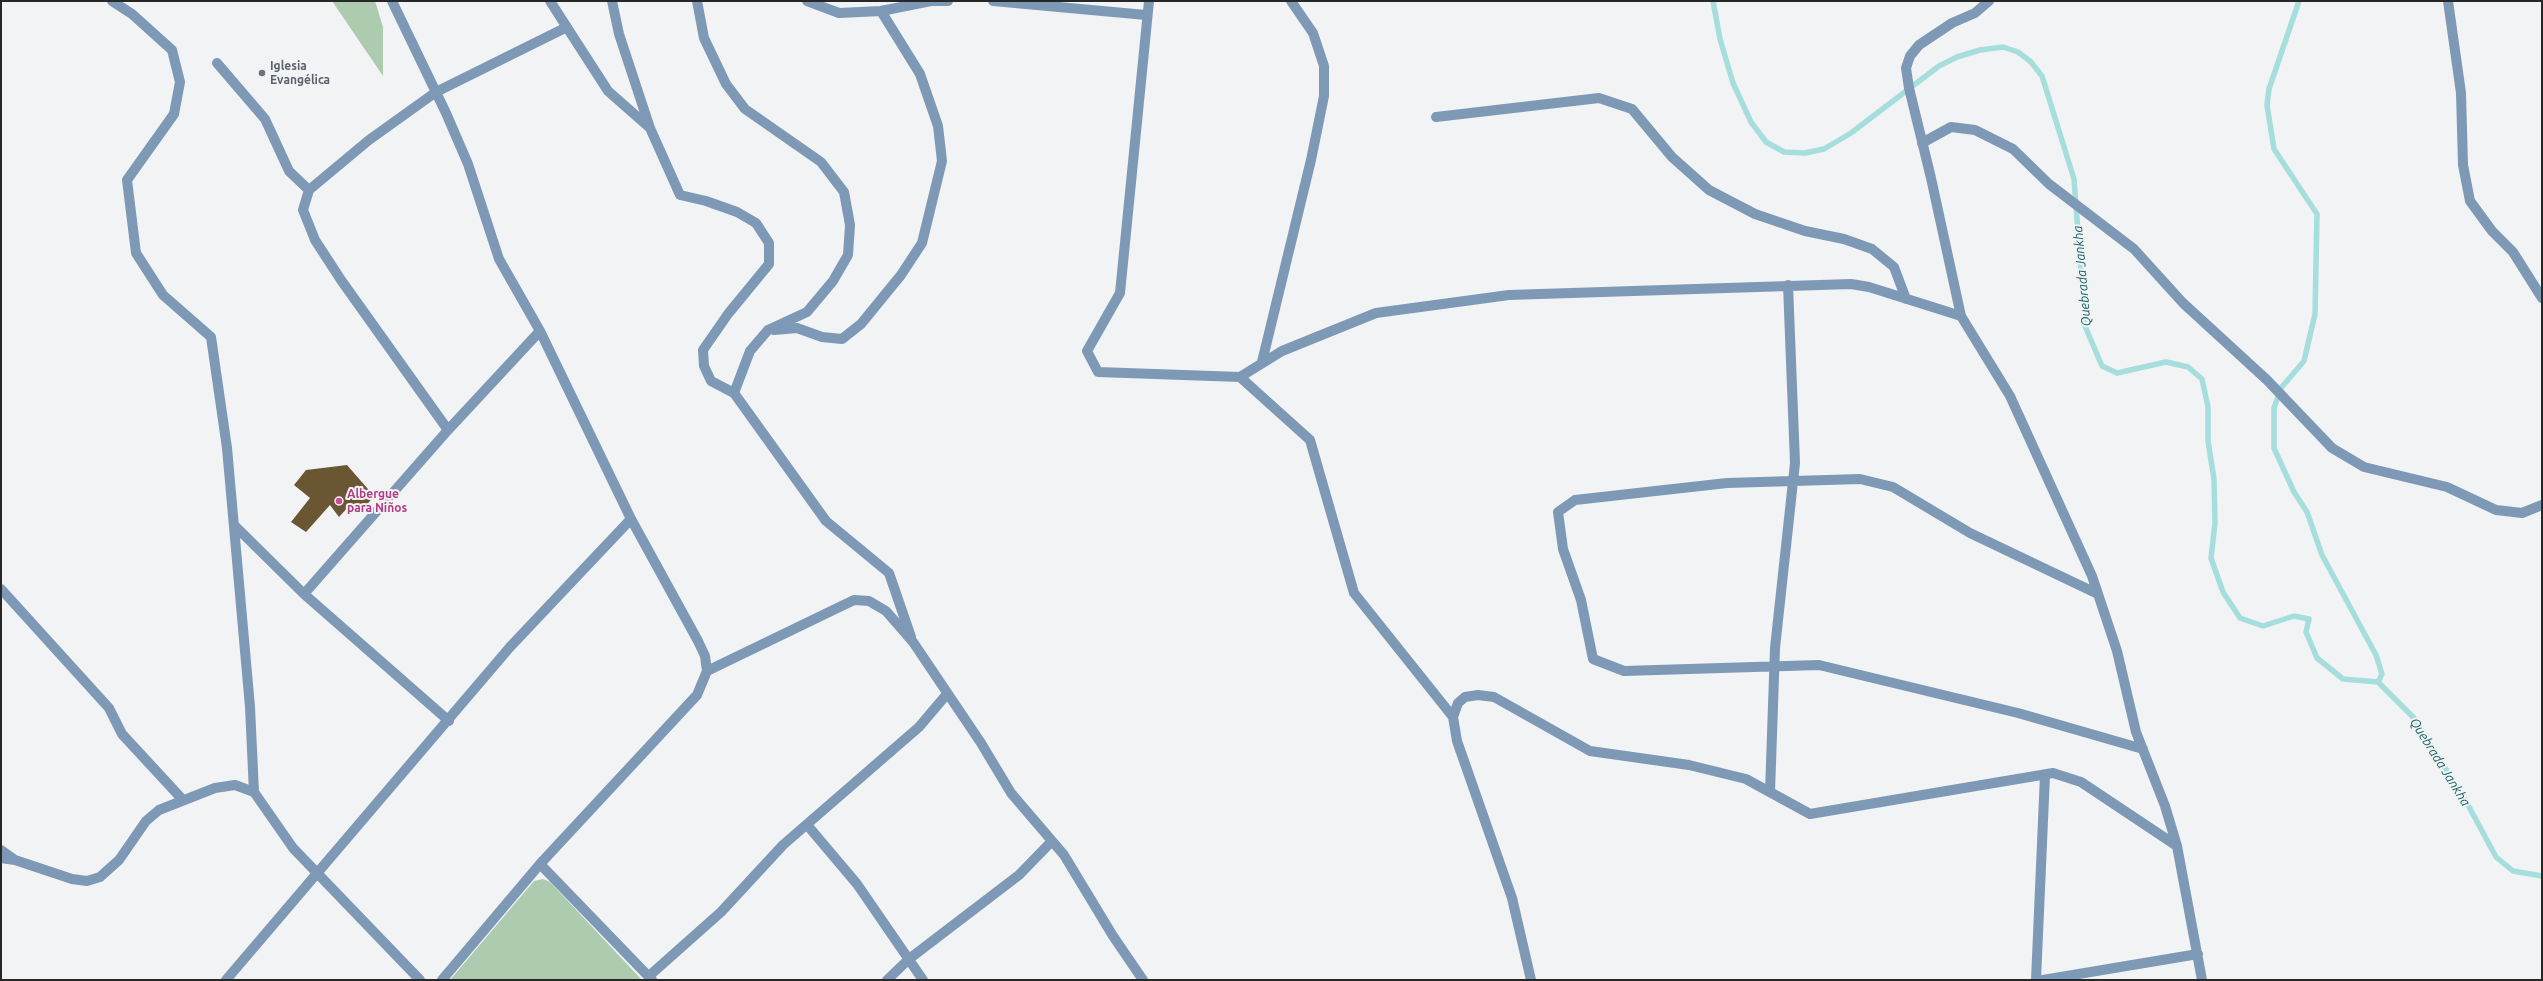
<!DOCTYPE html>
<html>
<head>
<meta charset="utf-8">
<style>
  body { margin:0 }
  #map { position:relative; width:2543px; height:981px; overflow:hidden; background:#f2f3f4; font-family:Ubuntu,sans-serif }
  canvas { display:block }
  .frame { position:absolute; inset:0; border:2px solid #272727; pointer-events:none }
</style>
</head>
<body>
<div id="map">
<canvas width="2543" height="981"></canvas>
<div class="frame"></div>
</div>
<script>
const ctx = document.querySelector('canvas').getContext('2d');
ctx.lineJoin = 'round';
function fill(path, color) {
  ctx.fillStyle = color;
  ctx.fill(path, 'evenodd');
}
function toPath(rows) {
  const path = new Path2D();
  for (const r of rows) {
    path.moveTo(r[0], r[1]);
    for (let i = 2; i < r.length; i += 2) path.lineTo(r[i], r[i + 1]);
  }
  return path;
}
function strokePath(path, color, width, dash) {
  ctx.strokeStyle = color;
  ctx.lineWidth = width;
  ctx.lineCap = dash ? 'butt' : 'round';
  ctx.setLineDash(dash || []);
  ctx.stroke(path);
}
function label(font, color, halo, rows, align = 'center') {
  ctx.font = font + ' Ubuntu,sans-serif';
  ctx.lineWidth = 4;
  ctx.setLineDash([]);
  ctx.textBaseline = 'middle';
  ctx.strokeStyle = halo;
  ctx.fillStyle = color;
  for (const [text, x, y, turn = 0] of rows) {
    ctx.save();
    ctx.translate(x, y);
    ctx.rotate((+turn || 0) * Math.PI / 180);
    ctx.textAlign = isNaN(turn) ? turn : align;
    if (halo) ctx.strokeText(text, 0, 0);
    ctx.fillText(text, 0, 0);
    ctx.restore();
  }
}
fill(toPath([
  [332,1,375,1,383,27,383,76],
  [543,879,550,882,642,980,450,980,534,881]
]), '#adcbae');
strokePath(toPath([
  [1713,1,1720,39,1733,83,1751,122,1766,142,1784,152,1805,153,1824,149,1851,133,1939,66,1957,57,1980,50,2003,47,2018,52,2031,62,2042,76,2074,179,2085,326,2102,366,2117,373,2166,362,2188,367,2202,379,2208,407,2208,441,2214,479,2215,523,2211,558,2223,592,2240,618,2263,626,2294,616,2309,619,2306,632,2317,658,2343,679,2378,682,2414,718,2467,803,2496,857,2513,871,2542,876],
  [2299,1,2269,89,2267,105,2274,149,2317,214,2315,314,2304,361,2281,388,2274,408,2274,448,2294,492,2307,512,2322,555,2376,655,2382,674,2378,682]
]), '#a6dedd', 5.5);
fill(toPath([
  [347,465,374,496,360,513,351,504,339,517,330,505,306,532,291,522,310,498,294,485,306,470]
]), '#6b5634');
strokePath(toPath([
  [112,1,132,14,172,50,180,82,174,114,127,180,136,253,163,295,211,337,227,448,250,707,254,792],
  [392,1,446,113,468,164,499,259,540,331,631,519,698,641,705,656,707,671,697,695,540,864,442,980],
  [550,1,608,91,650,128],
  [612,1,619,34,650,128,680,195,706,201,737,212,756,223,769,243,769,264,728,314,703,350,704,366,711,381,734,393,750,351,768,330,807,312,833,281,848,255,850,225,844,192,821,162,745,109,726,84,704,38,697,1],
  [807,1,839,13,881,11,931,1,948,1],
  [993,1,1146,15],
  [1149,1,1120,293,1087,351,1098,372,1240,377,1282,351,1376,313,1509,295,1851,284,1869,287,1961,316],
  [1989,1,1975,13,1952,23,1919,45,1910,56,1906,68,1909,88,1931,178,1961,316,2010,396,2092,576,2117,651,2136,732,2165,806,2177,846,2202,980],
  [2448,1,2461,93,2463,165,2470,201,2492,231,2513,252,2542,298],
  [217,63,265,119,289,171,309,190],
  [1436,117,1599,98,1632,109,1672,157,1709,190,1755,214,1805,231,1844,239,1872,249,1894,267,1906,299],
  [1922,143,1951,127,1975,130,2013,149,2049,184,2134,249,2183,303,2267,380,2332,448,2364,467,2447,487,2496,510,2522,513,2542,505],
  [774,330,797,328,822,337,842,339,861,324,901,275,922,243,942,161,938,126,920,74,881,11],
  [1262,362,1311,160,1324,96,1324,66,1313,33,1291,1],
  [1240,377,1310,440,1354,593,1453,717],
  [734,393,826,521,889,573,911,637],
  [448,430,341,280,315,240,303,210,309,190,369,140,436,92,565,28],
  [234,525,304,594,449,721],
  [1,589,109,708,122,734,182,799],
  [304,594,448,430,540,331],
  [2098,594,1970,533,1893,487,1860,479,1727,483,1575,500,1558,512,1563,549,1581,600,1593,659,1624,671,1819,665,2018,713,2143,749],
  [707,671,854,600,869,601,886,611,913,642,981,743,1011,793,1064,855,1113,936,1143,980],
  [1770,792,1775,648,1795,463,1788,285],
  [808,826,857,884,923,980],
  [1,850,15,860],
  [1,858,15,860,72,879,87,881,100,877,119,860,146,821,159,810,215,788,235,785,254,792,293,848,420,980],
  [540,864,652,980],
  [649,976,721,912,783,845,919,727,947,694],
  [226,980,510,647,631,519],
  [887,980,909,959,1019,875,1052,841],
  [1531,980,1512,898,1457,741,1453,717,1458,703,1465,697,1478,695,1494,697,1590,751,1689,765,1746,779,1810,814,2053,773,2081,782,2177,846],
  [2036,980,2045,775],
  [2043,980,2198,954]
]), '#7e99b6', 10);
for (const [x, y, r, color] of [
  [262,73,4,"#6b7280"],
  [339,501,4,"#d1479c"]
]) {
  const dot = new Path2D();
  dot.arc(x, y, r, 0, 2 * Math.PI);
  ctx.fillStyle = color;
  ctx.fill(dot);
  strokePath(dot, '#f2f3f4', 1.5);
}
label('bold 12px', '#5b616d', '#f2f3f4', [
  ["Iglesia",270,66],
  ["Evangélica",270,80]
], 'left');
label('bold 12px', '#b23c85', '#f2f3f4', [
  ["Albergue",347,494],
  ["para Niños",347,508]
], 'left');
label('italic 13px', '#186364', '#f2f3f4', [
  ["Quebrada Jankha",2082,276,-95],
  ["Quebrada Jankha",2440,762,58]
]);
</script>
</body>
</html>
